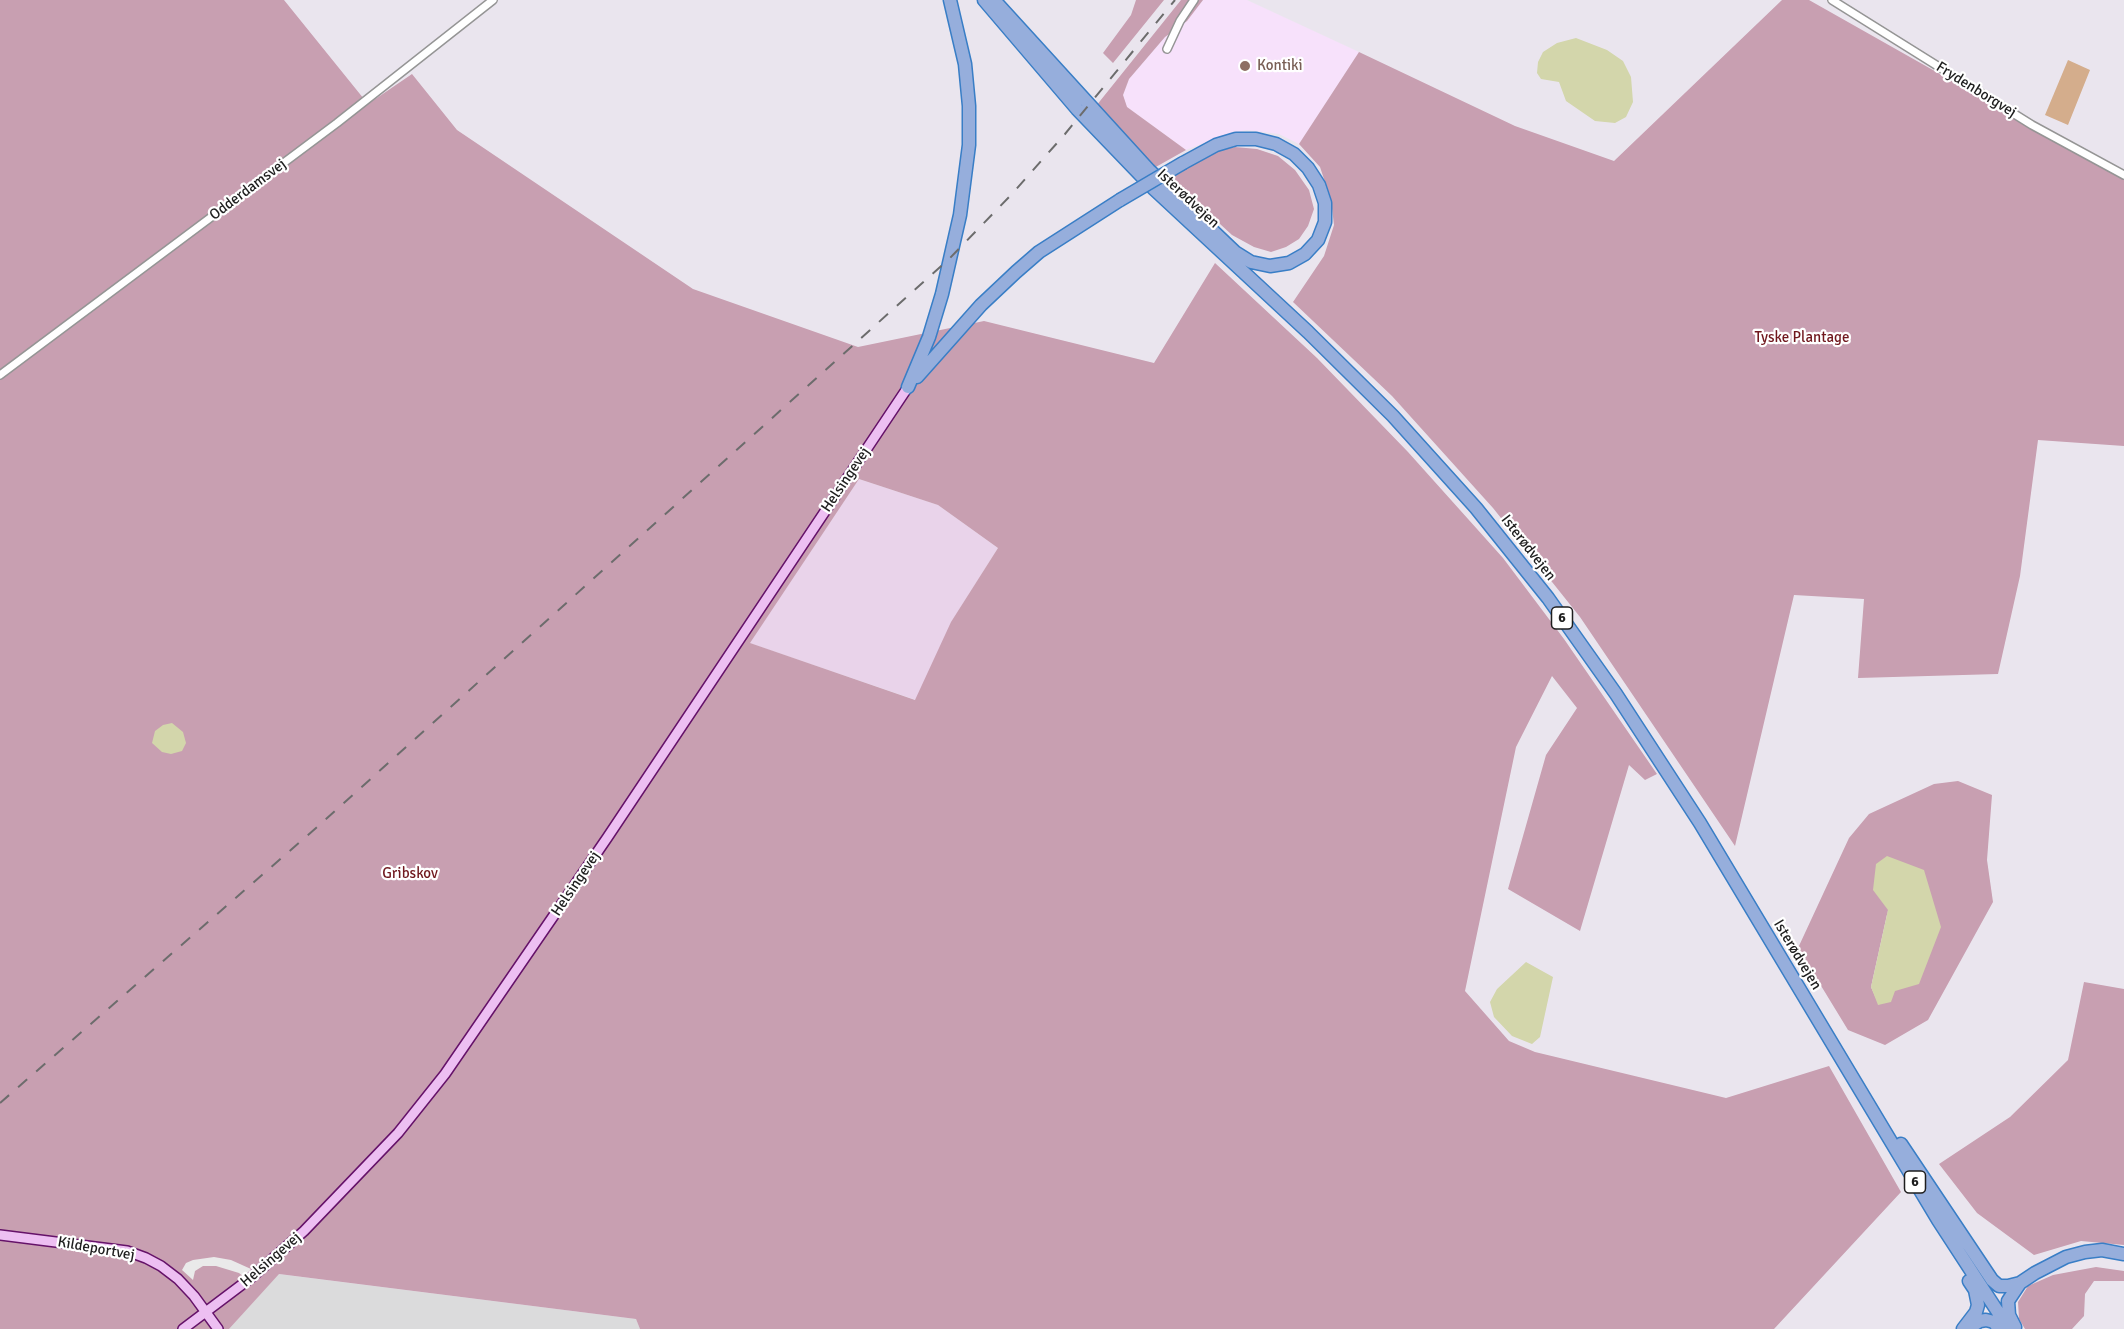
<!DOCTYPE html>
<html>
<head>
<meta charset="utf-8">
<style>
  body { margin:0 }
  canvas { display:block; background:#eae5ee }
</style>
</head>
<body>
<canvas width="2124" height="1329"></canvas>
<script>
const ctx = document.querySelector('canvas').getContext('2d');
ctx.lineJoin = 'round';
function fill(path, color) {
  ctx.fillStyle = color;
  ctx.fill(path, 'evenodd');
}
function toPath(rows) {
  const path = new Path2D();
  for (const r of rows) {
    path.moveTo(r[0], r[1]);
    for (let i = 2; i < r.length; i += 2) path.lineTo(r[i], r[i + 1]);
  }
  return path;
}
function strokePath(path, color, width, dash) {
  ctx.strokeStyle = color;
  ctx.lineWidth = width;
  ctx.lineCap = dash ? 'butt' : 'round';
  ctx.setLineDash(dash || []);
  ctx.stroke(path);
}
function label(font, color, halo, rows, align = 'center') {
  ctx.font = font + ' Signika,sans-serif';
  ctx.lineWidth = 4.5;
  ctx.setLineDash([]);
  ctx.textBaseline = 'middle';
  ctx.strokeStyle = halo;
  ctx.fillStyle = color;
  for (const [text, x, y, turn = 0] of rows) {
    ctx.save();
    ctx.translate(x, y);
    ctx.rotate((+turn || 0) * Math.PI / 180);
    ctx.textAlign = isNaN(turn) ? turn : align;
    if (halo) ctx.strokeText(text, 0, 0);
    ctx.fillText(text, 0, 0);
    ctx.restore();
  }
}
fill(toPath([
  [278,1274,636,1319,640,1329,229,1329]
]), '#dbdbdc');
fill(toPath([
  [1203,0,1247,0,1359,52,1299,144,1279,134,1247,130,1227,134,1186,150,1127,107,1123,95,1129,79,1165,37,1187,21]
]), '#f7e1fb');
fill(toPath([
  [859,479,938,505,998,548,952,621,916,700,749,643]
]), '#e9d3ea');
fill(toPath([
  [0,0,284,0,368,104,412,74,457,130,693,289,858,347,984,321,1154,363,1215,263,1317,358,1408,452,1503,558,1564,639,1657,774,1645,780,1629,765,1580,931,1508,889,1546,755,1577,708,1552,676,1516,747,1465,991,1509,1041,1535,1052,1726,1098,1829,1066,1901,1192,1774,1329,640,1329,636,1319,279,1274,229,1329,0,1329],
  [859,479,938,505,998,548,951,622,915,700,750,643],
  [1136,0,1164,0,1113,63,1103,53,1131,15],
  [1181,0,1203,0,1187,21,1165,37,1129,79,1123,95,1127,107,1186,150,1154,168,1096,106],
  [1782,0,1809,0,2124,178,2124,446,2038,440,2020,576,1998,674,1858,678,1864,599,1794,595,1735,846,1580,617,1493,508,1392,396,1293,302,1324,256,1334,225,1331,200,1320,167,1299,144,1359,52,1515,126,1614,161],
  [1235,147,1257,149,1278,156,1295,170,1309,190,1314,209,1308,226,1299,239,1286,247,1271,252,1254,247,1232,235,1170,178,1210,153],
  [1958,781,1992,795,1987,860,1993,902,1928,1020,1885,1045,1848,1030,1798,948,1849,838,1869,814,1934,784],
  [1888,910,1879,1005,1871,987],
  [2084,982,2124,989,2124,1245,2081,1241,2034,1255,1977,1213,1939,1164,2010,1117,2068,1060],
  [2096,1267,2124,1271,2124,1281,2094,1281,2085,1294,2084,1316,2072,1329,2025,1329,2019,1319,2018,1302,2028,1286,2053,1275]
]), '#c89fb1');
fill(toPath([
  [2068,60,2090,70,2068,125,2045,115]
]), '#d4ad8c');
fill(toPath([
  [214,1257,231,1260,251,1269,244,1277,239,1273,216,1266,203,1266,195,1271,193,1280,182,1270,186,1263,193,1260]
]), '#eaeaea');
fill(toPath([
  [1576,38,1607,50,1623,61,1631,77,1633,102,1626,117,1615,123,1595,121,1566,101,1559,82,1541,79,1537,73,1538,62,1543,52,1557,43],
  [172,723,183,732,186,743,182,751,171,754,162,752,152,743,155,731,163,725],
  [1887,856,1924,870,1941,927,1919,984,1895,991,1891,1002,1878,1005,1871,987,1888,910,1873,890,1876,864],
  [1526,962,1553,977,1540,1037,1532,1044,1512,1036,1494,1017,1490,1002,1497,989]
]), '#d3d6ab');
const street = toPath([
  [1832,0,2032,125,2124,175],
  [1167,49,1180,21,1194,0],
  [0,375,337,123,493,0]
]);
const secondary = toPath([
  [0,1235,127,1251,146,1258,161,1266,178,1279,194,1296,218,1329],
  [183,1329,252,1277,304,1231,398,1133,445,1074,607,838,908,387]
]);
const highway = toPath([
  [984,0,1077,109,1154,189,1308,332,1393,416,1476,508,1548,598,1616,694,1700,823,1938,1220,2009,1329],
  [994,0,1149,170,1235,252,1251,262,1270,266,1289,263,1305,254,1318,240,1325,222,1325,203,1319,185,1308,168,1294,154,1276,144,1256,139,1236,139,1216,145,1183,163],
  [917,377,981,305,1016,272,1039,252,1120,200],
  [908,387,929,337,942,294,960,215,969,145,969,106,965,64,950,0],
  [1901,1144,1992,1280,1999,1286,2008,1286,2020,1283],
  [2015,1327,2009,1315,2008,1301,2020,1283,2035,1273,2066,1257,2085,1252,2102,1250,2124,1254],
  [1963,1329,1976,1312,1978,1305,1975,1290,1969,1281],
  [1967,1329,1980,1321,1986,1320,1994,1322,1999,1329]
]);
strokePath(street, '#959595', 10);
strokePath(secondary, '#651269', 12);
strokePath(highway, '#397ec6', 15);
strokePath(street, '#fff', 7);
strokePath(secondary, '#edbff2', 9);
strokePath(highway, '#96aedc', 12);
strokePath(toPath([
  [0,1103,316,828,949,259,1012,194,1065,134,1175,0]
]), '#6c6c6c', 2, [12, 12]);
const highwayBridge = toPath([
  [1120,200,1183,163]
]);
strokePath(highwayBridge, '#397ec6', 15, []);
strokePath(highwayBridge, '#96aedc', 12);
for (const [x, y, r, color] of [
  [1245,66,6,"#8d6e63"]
]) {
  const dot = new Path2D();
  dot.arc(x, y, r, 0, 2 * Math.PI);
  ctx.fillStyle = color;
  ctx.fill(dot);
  strokePath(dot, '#fff', 2);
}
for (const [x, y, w] of [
  [1562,618,21],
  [1915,1182,21]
]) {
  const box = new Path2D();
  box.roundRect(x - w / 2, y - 11, w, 22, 4.5);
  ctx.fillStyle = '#fff';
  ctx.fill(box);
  strokePath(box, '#1e1e1e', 1.5);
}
label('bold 14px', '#1e1e1e', null, [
  ["6",1562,618],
  ["6",1915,1182]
]);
label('15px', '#785e54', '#fff', [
  ["Kontiki",1257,66]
], 'left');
label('15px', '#1e1e1e', '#fff', [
  ["Frydenborgvej",1976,90,32],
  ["Odderdamsvej",248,190,-37],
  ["Isterødvejen",1188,199,43],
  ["Helsingevej",846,480,-56],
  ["Isterødvejen",1528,548,52],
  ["Helsingevej",576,884,-56],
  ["Isterødvejen",1797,955,59],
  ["Kildeportvej",96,1249,10],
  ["Helsingevej",271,1260,-41]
]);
label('15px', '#70181e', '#fff', [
  ["Tyske Plantage",1802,338],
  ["Gribskov",410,874]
]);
</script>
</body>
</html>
